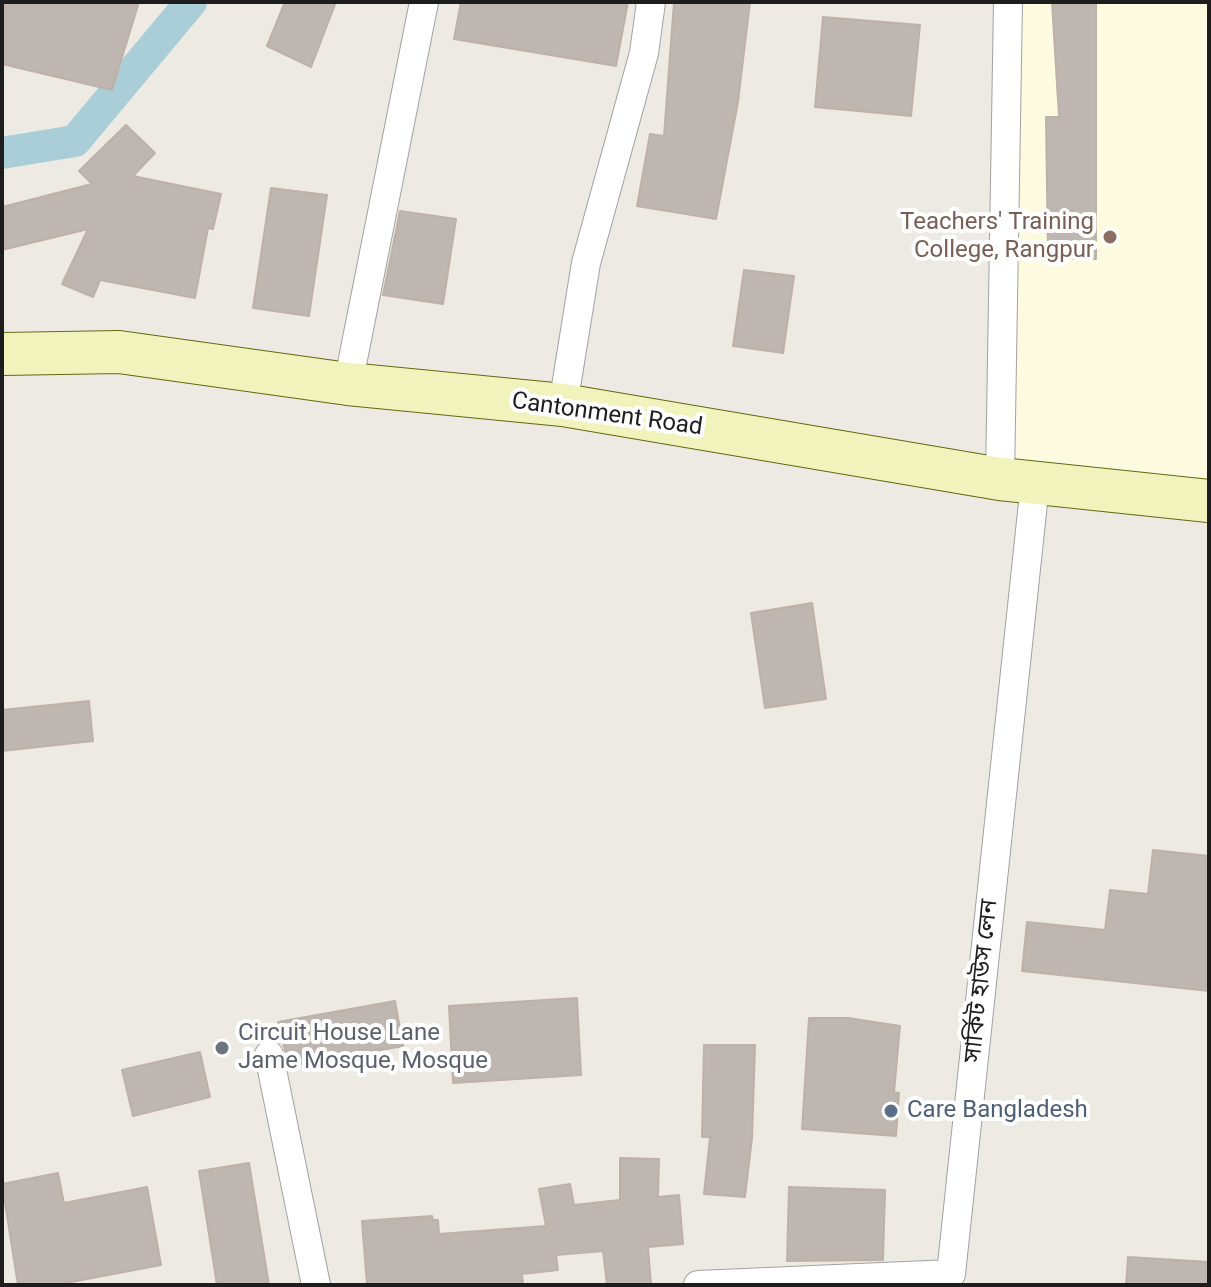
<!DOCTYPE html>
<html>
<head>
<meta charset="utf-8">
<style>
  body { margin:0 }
  #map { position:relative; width:1211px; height:1287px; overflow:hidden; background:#edeae4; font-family:Roboto,sans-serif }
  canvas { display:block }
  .frame { position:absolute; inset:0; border:4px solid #1d1d1d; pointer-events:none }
</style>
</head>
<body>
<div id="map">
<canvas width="1211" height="1287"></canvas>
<div class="frame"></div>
</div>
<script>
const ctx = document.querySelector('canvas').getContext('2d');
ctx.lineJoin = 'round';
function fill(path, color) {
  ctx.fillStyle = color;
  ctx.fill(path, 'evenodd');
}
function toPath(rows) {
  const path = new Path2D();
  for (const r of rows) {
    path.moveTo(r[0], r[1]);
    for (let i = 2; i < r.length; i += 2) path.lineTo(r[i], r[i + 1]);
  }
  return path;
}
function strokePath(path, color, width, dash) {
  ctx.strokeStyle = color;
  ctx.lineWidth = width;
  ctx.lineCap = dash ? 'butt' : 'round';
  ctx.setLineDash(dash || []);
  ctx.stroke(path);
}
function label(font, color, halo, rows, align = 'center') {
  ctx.font = font + ' Roboto,"Noto Sans Bengali",sans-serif';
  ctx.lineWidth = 8;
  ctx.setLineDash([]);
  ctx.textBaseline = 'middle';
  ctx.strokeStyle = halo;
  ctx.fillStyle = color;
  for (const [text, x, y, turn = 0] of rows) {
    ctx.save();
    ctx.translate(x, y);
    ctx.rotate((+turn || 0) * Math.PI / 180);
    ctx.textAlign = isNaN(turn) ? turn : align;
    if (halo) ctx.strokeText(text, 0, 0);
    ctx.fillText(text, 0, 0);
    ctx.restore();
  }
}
fill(toPath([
  [1016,2,1209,2,1209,489,1006,471]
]), '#fcfbdf');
strokePath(toPath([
  [2,153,75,141,191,2]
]), '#a9ced7', 32);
const building = toPath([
  [2,2,139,2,112,90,2,64,2,2],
  [285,2,336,2,311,67,267,46,285,2],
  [461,2,628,2,616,66,454,39,461,2],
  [674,2,750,2,738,102,716,219,637,206,650,134,664,136,674,2],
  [1052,2,1096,2,1096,259,1048,258,1046,117,1059,117,1052,2],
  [823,17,920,25,911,116,815,107,823,17],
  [126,125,155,153,133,176,221,194,213,229,208,228,195,298,100,280,93,297,62,284,88,229,2,250,2,207,92,184,79,171,126,125],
  [271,188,327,195,309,316,253,308,271,188],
  [400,211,456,219,443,304,383,295,400,211],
  [744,270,794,276,783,353,733,346,744,270],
  [812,603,826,699,765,708,751,613,812,603],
  [89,701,93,741,2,751,2,710,89,701],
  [1153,850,1209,856,1209,991,1022,971,1027,922,1105,930,1110,890,1148,894,1153,850],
  [577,998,581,1075,453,1083,449,1006,577,998],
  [395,1001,403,1046,289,1066,278,1022,395,1001],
  [809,1018,848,1018,900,1026,894,1092,899,1093,896,1136,802,1129,809,1018],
  [704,1045,755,1045,752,1138,745,1197,704,1194,710,1137,702,1137,704,1045],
  [200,1052,210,1097,133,1116,122,1070,200,1052],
  [620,1158,659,1159,658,1197,679,1195,683,1244,648,1247,651,1285,607,1285,603,1251,556,1255,558,1270,522,1274,523,1285,367,1285,362,1221,432,1216,433,1220,438,1220,439,1234,546,1226,539,1189,570,1184,574,1205,620,1200,620,1158],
  [249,1163,269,1285,217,1285,199,1171,249,1163],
  [58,1173,64,1203,147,1187,161,1265,55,1285,18,1285,2,1184,58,1173],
  [789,1187,885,1190,883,1260,787,1261,789,1187],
  [1128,1257,1209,1262,1209,1285,1126,1285,1128,1257]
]);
fill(building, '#bdb6b1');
strokePath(building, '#bdb1a8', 2);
const minor = toPath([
  [348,384,424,2],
  [563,405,586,263,644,53,651,2],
  [1000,479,1008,2],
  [269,1055,316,1285],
  [698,1285,951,1274,1035,484]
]);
const secondary = toPath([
  [2,354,119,352,348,384,563,405,1000,479,1209,501]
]);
strokePath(minor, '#a1a1a1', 30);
strokePath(secondary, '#626910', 44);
strokePath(minor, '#fff', 28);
strokePath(secondary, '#f1f3bd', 42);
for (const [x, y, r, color] of [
  [1110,237,8,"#8d6e63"],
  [222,1048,8,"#6b7280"],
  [891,1111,8,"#5c6f8a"]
]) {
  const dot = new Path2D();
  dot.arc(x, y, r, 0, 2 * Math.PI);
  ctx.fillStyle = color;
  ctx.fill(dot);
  strokePath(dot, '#fff', 3);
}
label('24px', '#785e54', '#fff', [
  ["Teachers' Training",1094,223],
  ["College, Rangpur",1094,251]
], 'right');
label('24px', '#1d1d1d', '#fff', [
  ["Cantonment Road",607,415,8],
  ["সার্কিট হাউস লেন",982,981,-84]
]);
label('24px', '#5b616d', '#fff', [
  ["Circuit House Lane",238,1034],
  ["Jame Mosque, Mosque",238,1062]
], 'left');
label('24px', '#4e5e75', '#fff', [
  ["Care Bangladesh",907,1111]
], 'left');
</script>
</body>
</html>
